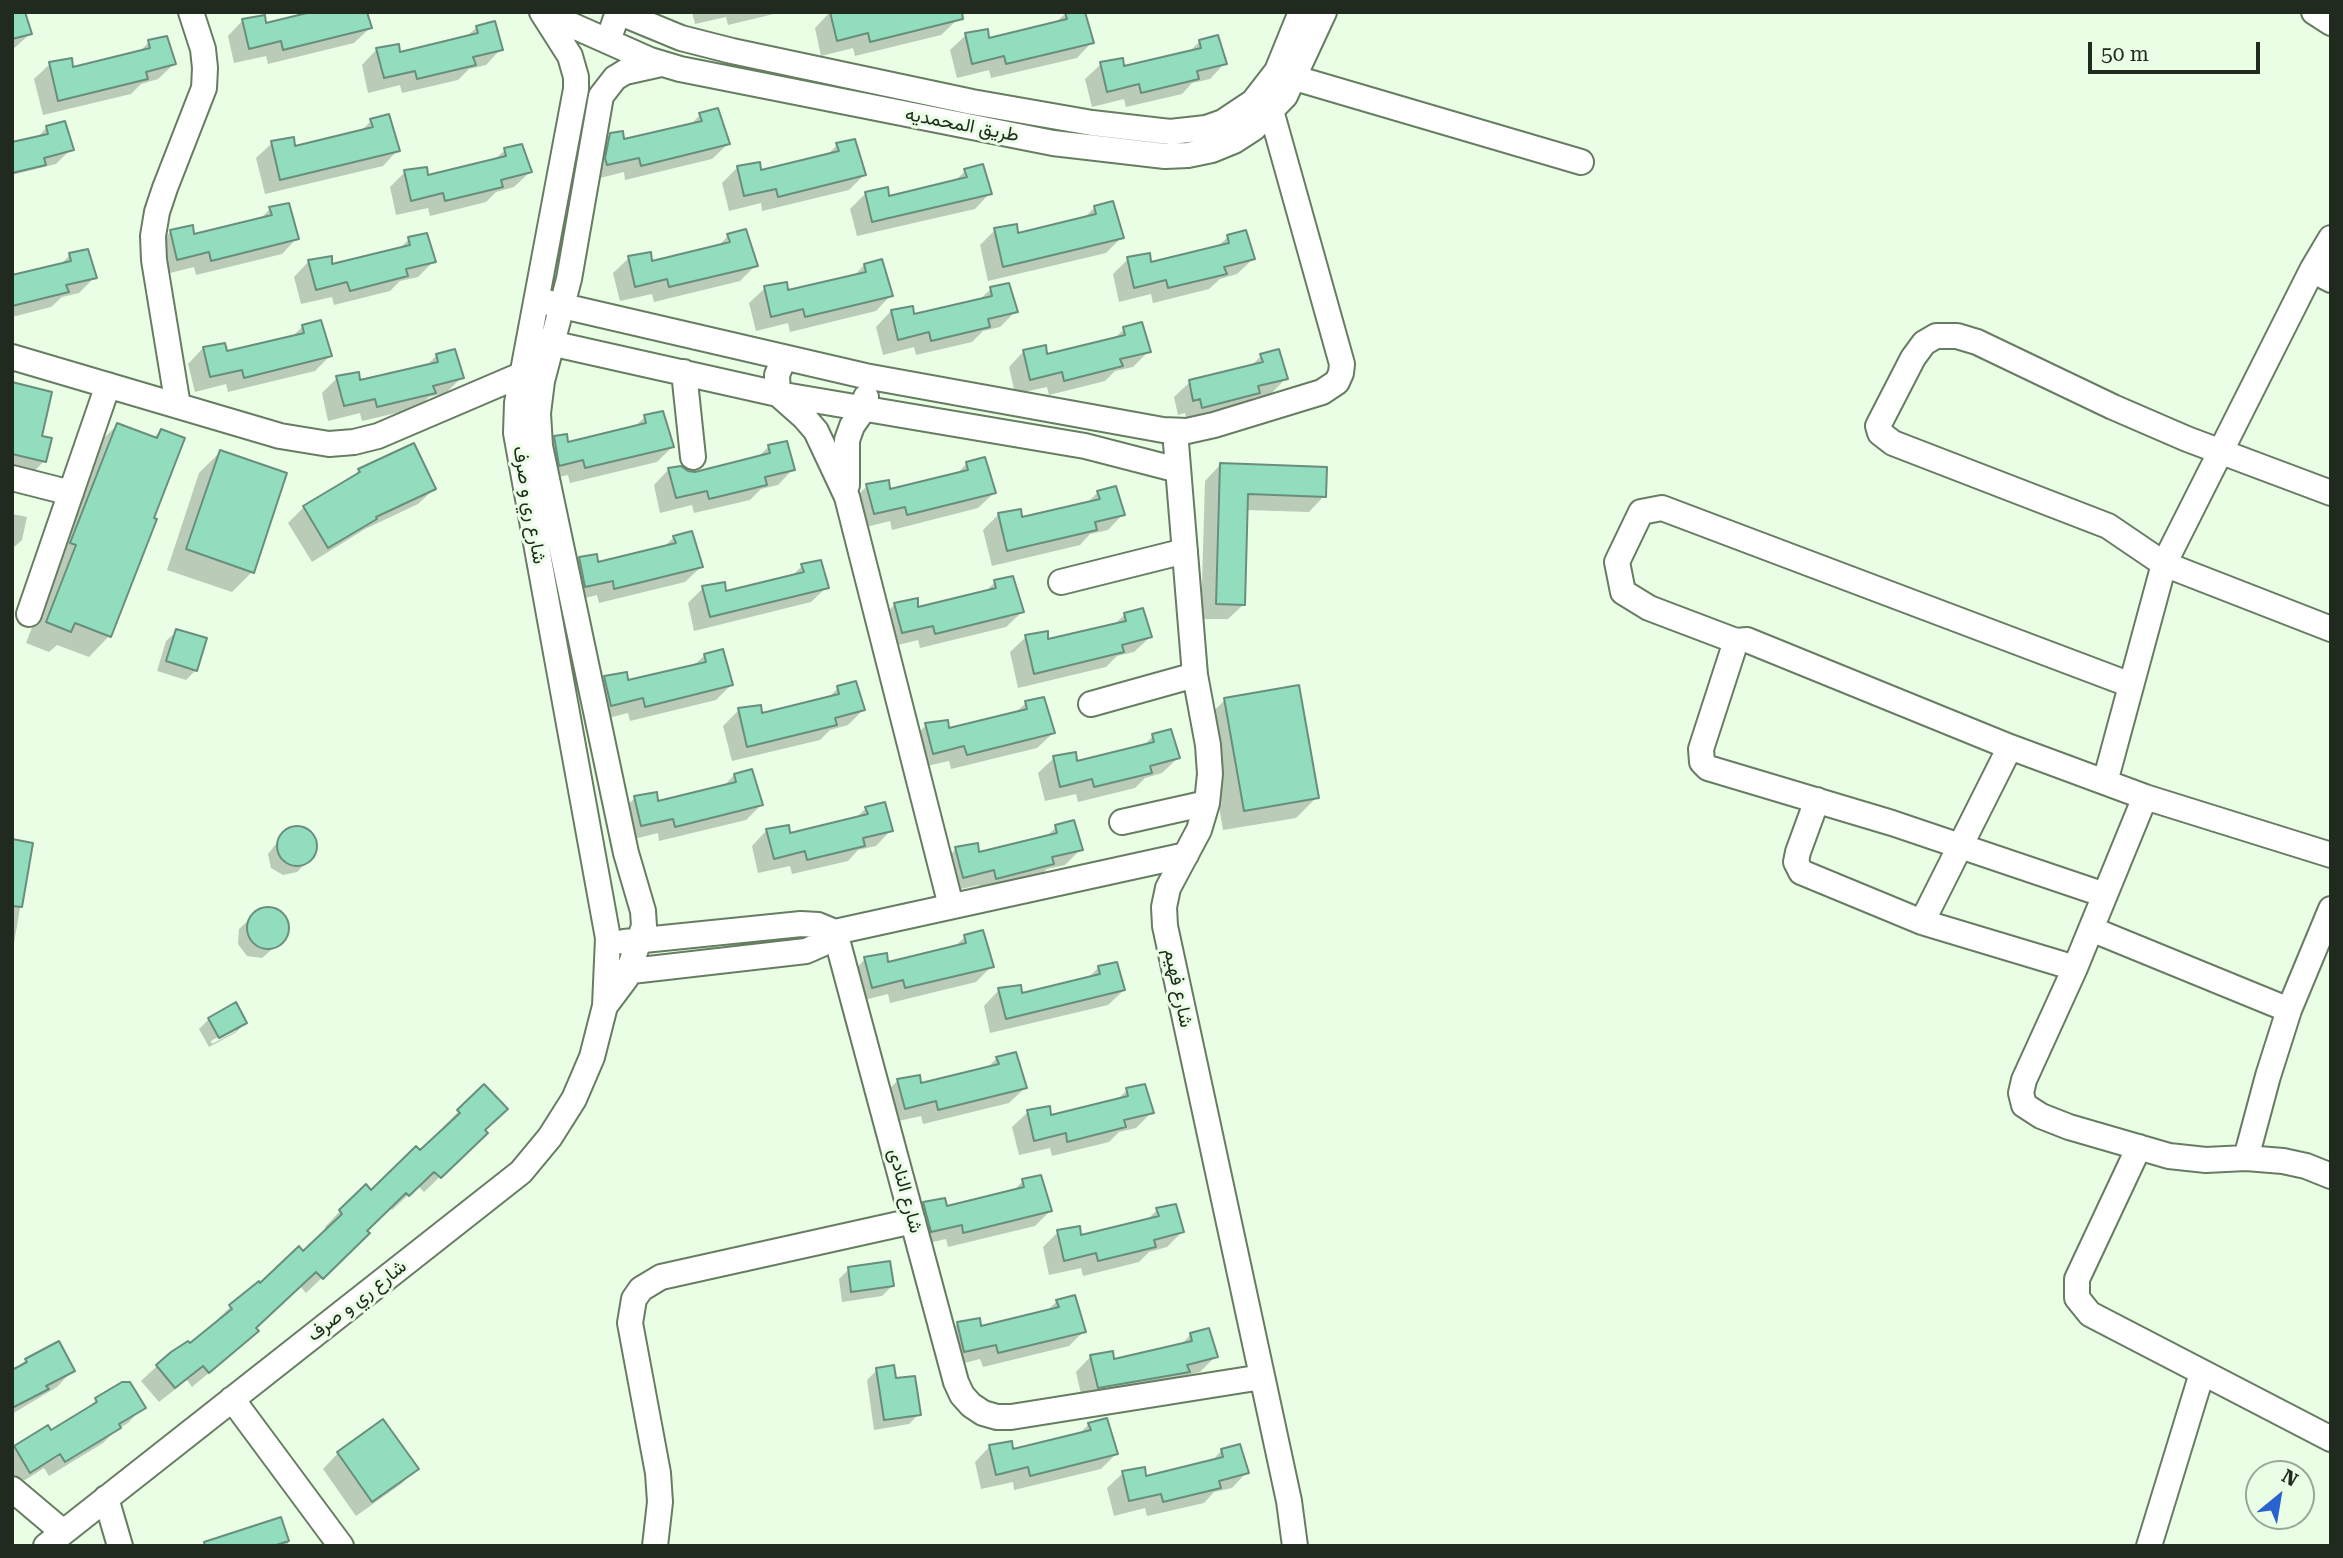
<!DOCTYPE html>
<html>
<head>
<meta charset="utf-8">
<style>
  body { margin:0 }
  #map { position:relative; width:2343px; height:1558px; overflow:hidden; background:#e9fee5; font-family:"Roboto Serif",serif }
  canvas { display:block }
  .frame { position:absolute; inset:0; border:14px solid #212a1f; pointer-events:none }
  .north { position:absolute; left:2245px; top:1460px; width:70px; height:70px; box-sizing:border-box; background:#e9fee5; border:2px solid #99a996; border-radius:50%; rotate:30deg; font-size:19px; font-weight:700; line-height:28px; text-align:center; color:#212a1f }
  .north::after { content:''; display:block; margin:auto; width:24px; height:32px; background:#2a63d0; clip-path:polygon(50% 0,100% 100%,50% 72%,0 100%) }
  .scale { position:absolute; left:2088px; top:42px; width:172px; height:32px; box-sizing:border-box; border:4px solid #212a1f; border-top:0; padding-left:9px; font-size:21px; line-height:24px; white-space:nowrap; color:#212a1f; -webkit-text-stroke:5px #e9fee5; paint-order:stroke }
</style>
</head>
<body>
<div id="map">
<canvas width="2343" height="1558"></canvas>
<div class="frame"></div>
<div class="north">N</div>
<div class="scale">50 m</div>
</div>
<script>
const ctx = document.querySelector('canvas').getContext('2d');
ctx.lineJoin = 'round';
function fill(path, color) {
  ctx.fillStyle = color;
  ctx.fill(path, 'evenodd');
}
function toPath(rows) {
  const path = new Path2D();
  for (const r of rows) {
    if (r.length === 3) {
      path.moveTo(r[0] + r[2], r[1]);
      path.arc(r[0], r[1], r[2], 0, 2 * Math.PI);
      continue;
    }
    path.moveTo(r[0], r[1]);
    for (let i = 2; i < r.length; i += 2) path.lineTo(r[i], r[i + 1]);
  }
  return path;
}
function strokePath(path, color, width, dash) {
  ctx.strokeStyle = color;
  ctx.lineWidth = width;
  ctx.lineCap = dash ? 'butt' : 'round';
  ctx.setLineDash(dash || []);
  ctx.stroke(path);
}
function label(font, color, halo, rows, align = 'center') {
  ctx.font = font + ' "Roboto Serif",Vazirmatn,serif';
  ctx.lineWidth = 6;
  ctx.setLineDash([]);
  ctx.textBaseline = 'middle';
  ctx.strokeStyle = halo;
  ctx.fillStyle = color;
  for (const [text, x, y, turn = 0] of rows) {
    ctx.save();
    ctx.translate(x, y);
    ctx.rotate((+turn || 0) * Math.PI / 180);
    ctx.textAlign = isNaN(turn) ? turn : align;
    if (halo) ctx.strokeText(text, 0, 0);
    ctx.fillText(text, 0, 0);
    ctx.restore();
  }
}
fill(toPath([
  [12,12,30,34,12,50],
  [692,12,782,12,728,25,726,17,695,24],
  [830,12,851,12,957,20,941,35,855,56,853,48,821,56,815,28],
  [1067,12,1092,42,1077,58,991,78,989,70,957,78,950,50,966,35,988,40,1054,24],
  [243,20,265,25,370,28,354,43,268,64,266,56,234,63,228,36],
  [477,27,501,49,486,65,469,69,458,80,402,93,400,85,368,93,362,65,377,49,399,54,465,38],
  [1200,41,1225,63,1210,79,1192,83,1182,94,1126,107,1124,99,1092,107,1085,79,1101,64,1122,68,1189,52],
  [149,42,174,64,158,79,141,84,131,94,43,115,34,79,50,64,71,69,138,53],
  [700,115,728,144,712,159,625,180,624,172,592,180,595,151,610,135,622,142,689,126],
  [371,121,398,150,383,166,265,194,256,158,272,143,293,148,360,132],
  [47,127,71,149,56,164,12,175,12,166,55,155,55,152,36,139],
  [837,145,864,175,849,190,762,211,761,203,729,211,722,183,738,167,759,172,826,156],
  [521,146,530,172,514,187,496,192,486,202,430,216,428,208,396,215,390,187,405,172,427,177,493,161,505,150],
  [965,171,990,193,975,209,857,236,850,209,866,193,887,198,954,182],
  [1095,207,1122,237,1106,253,988,281,980,245,995,230,1016,235,1083,219],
  [270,209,297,238,282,254,196,275,194,267,162,275,156,247,171,231,192,236,259,220],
  [728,236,756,265,740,281,654,302,652,294,620,301,613,273,629,258,650,263,717,247],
  [1228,237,1253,259,1237,274,1220,279,1209,289,1153,303,1151,294,1119,302,1113,274,1128,259,1150,264,1216,248],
  [409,239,434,261,418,277,400,281,390,291,334,305,332,297,301,304,294,277,309,261,331,266,398,250],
  [70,255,95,277,79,293,62,297,51,307,12,317,12,277,59,266],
  [864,265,891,295,876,311,790,332,788,323,756,331,749,303,765,288,786,293,854,276],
  [991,289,1016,311,1000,327,983,331,972,342,916,355,914,347,883,355,876,327,891,311,913,316,979,300],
  [303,326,330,356,315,371,228,392,226,384,195,392,188,364,203,348,225,354,292,337],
  [1124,329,1149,351,1133,367,1115,371,1105,381,1049,395,1047,387,1015,394,1009,367,1024,351,1046,356,1113,340],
  [437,355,462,377,446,393,429,397,418,408,362,421,360,413,328,421,322,393,337,378,359,383,426,366],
  [1261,356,1286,378,1271,394,1253,398,1243,408,1187,422,1185,413,1178,415,1174,397,1190,382,1250,367],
  [12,384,44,461,29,477,12,473],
  [645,417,672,447,657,462,570,483,568,475,544,480,540,453,555,437,567,444,633,428],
  [117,425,153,438,161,431,109,636,89,657,57,645,49,652,26,643,56,566,97,445],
  [785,443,793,469,778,485,761,489,750,500,694,513,692,505,660,513,654,485,669,469,695,473,757,458,768,447],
  [220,452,252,572,232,592,167,570,199,473],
  [967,463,994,493,978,508,892,530,890,521,858,529,852,501,867,486,889,491,956,475],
  [1220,465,1324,496,1309,512,1246,510,1244,604,1228,619,1201,619,1205,481],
  [359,470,434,489,418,504,365,529,312,562,288,523,304,507,350,480],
  [1098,492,1123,514,1108,530,1090,534,1080,545,992,566,983,530,999,514,1020,519,1087,503],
  [12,514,27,517,22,540,12,549],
  [674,537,701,567,685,582,599,603,597,595,570,602,564,574,579,558,596,564,663,548],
  [802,566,827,587,811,602,694,631,688,603,703,588,724,593,791,577],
  [995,582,1022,612,1006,627,920,648,918,640,886,648,880,620,895,604,917,609,984,593],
  [1125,614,1150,637,1134,652,1117,656,1106,667,1018,688,1010,652,1026,637,1047,642,1114,625],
  [177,631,196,670,186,680,157,671,166,641],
  [705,655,732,684,716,700,630,721,628,713,596,721,590,693,605,678,627,682,693,666],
  [838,688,863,710,848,725,830,730,820,740,732,761,723,726,739,710,760,715,827,699],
  [1225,700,1317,797,1296,818,1223,830,1204,720],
  [1026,703,1053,733,1037,748,951,769,949,761,918,768,911,741,926,725,948,730,1014,714],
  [1153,736,1178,758,1162,773,1145,778,1135,788,1078,802,1076,794,1045,801,1038,773,1054,758,1075,763,1142,747],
  [734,775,761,805,746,820,659,841,658,833,626,841,619,813,635,798,656,803,723,787],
  [866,808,891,830,876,846,858,850,848,861,792,874,790,866,758,873,752,846,767,830,788,835,855,819],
  [1056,827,1081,849,1065,865,1047,869,1037,879,981,893,979,885,947,892,941,864,956,849,978,854,1045,838],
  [300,828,312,835,315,849,308,861,297,872,283,875,271,868,268,854,286,831],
  [12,841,31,844,12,955],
  [262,908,277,910,287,922,285,938,262,958,247,956,238,944,239,929],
  [965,937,992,966,976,982,890,1003,888,994,856,1002,850,975,865,959,887,964,953,948],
  [1116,964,1124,990,1108,1005,990,1033,984,1006,999,990,1021,995,1087,979,1098,968],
  [209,1019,245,1023,235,1033,209,1047,199,1029],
  [236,1027,236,1031,212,1044,211,1041],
  [997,1058,1025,1088,1009,1103,923,1124,921,1116,889,1123,883,1096,898,1080,920,1085,986,1069],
  [484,1086,483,1130,470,1148,424,1192,418,1186,392,1210,390,1207,365,1231,352,1249,306,1293,300,1286,254,1328,241,1346,192,1387,187,1380,159,1402,141,1381,157,1366,172,1353,190,1346,217,1324,215,1322,230,1307,302,1253,327,1230,325,1227,340,1211,371,1192,420,1153,445,1129,443,1127],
  [1127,1090,1152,1112,1136,1128,1119,1132,1109,1142,1052,1156,1050,1148,1019,1155,1012,1127,1028,1112,1049,1117,1116,1101],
  [1023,1181,1050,1211,1035,1226,948,1247,946,1239,916,1246,908,1219,924,1203,945,1208,1012,1192],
  [1157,1210,1182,1232,1167,1247,1149,1252,1139,1262,1083,1276,1081,1268,1049,1275,1043,1247,1058,1232,1079,1237,1146,1221],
  [849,1269,892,1286,882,1296,842,1302,839,1279],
  [1057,1301,1084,1331,1069,1346,983,1367,980,1359,949,1367,942,1339,958,1323,979,1328,1046,1312],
  [1191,1334,1216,1356,1200,1372,1183,1376,1172,1387,1083,1403,1076,1372,1091,1356,1113,1361,1180,1346],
  [26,1360,72,1371,57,1387,12,1414,12,1372],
  [877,1370,895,1380,919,1414,909,1424,874,1430,867,1380],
  [127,1381,143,1407,128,1423,115,1431,103,1443,49,1476,44,1468,14,1487,12,1451,15,1448,48,1428,51,1433,83,1413,96,1400],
  [1089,1424,1116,1454,1101,1469,1014,1490,1013,1482,981,1489,975,1462,990,1446,1011,1451,1078,1435],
  [1222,1450,1247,1472,1232,1488,1214,1492,1204,1503,1147,1516,1145,1508,1114,1516,1107,1488,1123,1473,1144,1478,1211,1462],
  [338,1453,416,1469,401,1484,356,1516,323,1469],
  [280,1519,289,1546,198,1546]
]), '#0003');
const building = toPath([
  [12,12,25,12,32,34,12,39,12,12],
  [311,12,367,12,372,28,283,50,281,41,249,49,242,19,265,15,266,23,311,12],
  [830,12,962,12,963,19,870,42,868,33,837,41,830,12],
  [1065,12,1085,12,1094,43,1006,64,1004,56,972,64,965,33,988,29,989,38,1067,19,1065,12],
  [495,21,503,50,473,57,476,65,417,79,415,71,384,78,376,48,399,44,400,52,478,33,476,26,495,21],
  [1218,35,1227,64,1197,71,1199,79,1141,93,1139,84,1107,92,1100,62,1123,58,1124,66,1201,48,1199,40,1218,35],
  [167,36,176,64,146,72,148,79,58,101,49,62,72,58,73,67,150,48,148,40,167,36],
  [718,108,730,144,641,166,639,158,607,165,605,158,610,133,623,131,624,139,702,121,699,113,718,108],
  [389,114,400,151,280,180,271,141,294,137,295,146,373,127,370,119,389,114],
  [65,121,74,150,44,158,46,165,12,173,12,142,48,134,46,126,65,121],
  [855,139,866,175,778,197,776,189,744,196,737,166,760,162,761,170,839,151,836,143,855,139],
  [522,144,532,172,501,180,503,187,445,201,443,193,411,201,404,170,427,167,428,175,506,156,504,148,522,144],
  [983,164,992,194,872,222,865,192,888,187,889,196,967,177,964,169,983,164],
  [1113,201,1124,238,1003,267,994,228,1017,224,1018,233,1096,214,1094,206,1113,201],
  [289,203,299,239,211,261,209,252,177,260,170,230,193,225,194,234,272,215,269,207,289,203],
  [746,229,758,266,669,287,667,279,635,287,628,256,651,252,652,261,730,242,727,234,746,229],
  [1246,230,1255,259,1224,267,1227,274,1168,288,1166,280,1134,288,1127,257,1150,253,1151,262,1229,243,1227,235,1246,230],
  [427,233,436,262,406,269,408,276,350,291,347,282,316,290,308,260,332,256,332,264,410,245,408,237,427,233],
  [88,249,97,278,66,285,69,292,12,306,12,275,71,261,69,253,88,249],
  [882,259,893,296,805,317,803,309,771,317,764,286,787,282,788,290,866,272,864,264,882,259],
  [1009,283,1018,312,988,319,990,327,931,341,929,332,898,340,891,310,913,306,914,314,992,296,990,287,1009,283],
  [321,320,332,356,244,378,242,370,210,377,203,347,225,343,227,351,304,333,302,325,321,320],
  [1142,322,1151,352,1120,359,1123,366,1064,381,1062,372,1030,380,1023,350,1046,345,1047,354,1125,335,1123,327,1142,322],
  [455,349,464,378,433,386,436,393,377,407,375,399,344,406,336,376,359,372,360,380,438,362,436,354,455,349],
  [1279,349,1288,379,1258,386,1260,393,1202,408,1200,399,1193,401,1189,380,1263,362,1260,354,1279,349],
  [12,382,52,392,42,436,52,438,46,462,12,454,12,382],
  [663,411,674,447,585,468,583,460,559,466,554,436,567,434,568,442,646,423,644,415,663,411],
  [117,423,157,438,161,429,185,438,154,518,157,519,111,637,75,623,71,632,46,622,76,545,70,543,117,423],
  [787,441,795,470,765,477,767,485,709,499,707,491,676,498,668,468,681,466,688,471,695,472,770,453,768,445,787,441],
  [414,443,436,489,376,517,377,519,328,548,303,506,360,472,358,469,414,443],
  [220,450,287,473,254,573,186,549,220,450],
  [985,457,996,493,907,515,905,507,874,514,866,484,889,480,890,489,968,470,966,462,985,457],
  [1220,463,1327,467,1326,497,1248,494,1245,605,1216,604,1220,463],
  [1116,486,1125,515,1095,522,1097,530,1007,551,998,513,1021,509,1022,517,1100,499,1097,491,1116,486],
  [692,531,703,567,614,589,613,581,585,587,579,557,597,554,598,562,676,543,673,536,692,531],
  [821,560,829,588,710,617,702,586,725,582,726,591,804,572,801,564,821,560],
  [1013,576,1024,612,935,634,933,626,902,633,894,603,918,598,918,607,996,588,994,580,1013,576],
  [1143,608,1152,637,1122,645,1124,652,1034,674,1025,635,1048,631,1048,639,1126,621,1124,613,1143,608],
  [176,629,207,638,197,671,166,661,176,629],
  [723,649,733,685,645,707,643,698,611,706,604,676,627,672,628,680,706,662,704,654,723,649],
  [856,681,865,710,835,718,837,725,747,747,738,708,761,705,762,713,839,694,837,686,856,681],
  [1299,685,1319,798,1244,811,1224,698,1299,685],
  [1044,697,1055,733,967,755,964,746,933,754,925,723,948,720,949,728,1027,709,1025,701,1044,697],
  [1171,729,1180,758,1150,766,1152,773,1094,787,1092,779,1060,787,1053,756,1076,752,1077,761,1154,742,1152,734,1171,729],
  [752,769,763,805,675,827,673,819,641,826,634,796,657,792,658,801,736,782,734,774,752,769],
  [885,802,893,831,863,838,865,846,807,860,805,851,774,859,766,829,789,825,790,833,868,814,865,807,885,802],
  [1074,820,1083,850,1052,857,1054,864,996,879,994,870,963,878,955,847,978,843,979,852,1057,833,1055,825,1074,820],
  [297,846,20],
  [12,839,33,843,22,907,12,906,12,839],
  [268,928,21],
  [983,930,994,967,905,988,903,980,872,988,864,957,887,953,888,962,966,943,964,935,983,930],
  [1117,962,1125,990,1006,1019,998,988,1021,985,1022,993,1100,974,1098,966,1117,962],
  [236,1002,247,1023,219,1038,208,1018,236,1002],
  [1016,1052,1027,1088,938,1110,936,1101,905,1109,897,1079,920,1075,921,1083,999,1064,996,1057,1016,1052],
  [484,1084,508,1109,485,1130,488,1133,441,1178,434,1172,409,1196,406,1193,367,1231,370,1233,323,1279,316,1272,256,1328,259,1331,209,1373,203,1366,175,1388,156,1365,171,1352,188,1341,190,1343,232,1309,229,1305,259,1281,260,1283,299,1246,303,1251,342,1214,339,1210,366,1184,371,1190,416,1146,420,1150,460,1113,457,1110,484,1084],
  [1145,1084,1154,1113,1124,1120,1126,1127,1067,1142,1066,1133,1034,1141,1027,1110,1050,1106,1051,1115,1128,1096,1126,1088,1145,1084],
  [1041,1175,1052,1211,963,1233,962,1225,931,1232,923,1202,945,1198,947,1206,1024,1187,1022,1179,1041,1175],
  [1176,1204,1184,1232,1154,1240,1156,1247,1098,1261,1096,1253,1064,1261,1057,1230,1080,1226,1081,1235,1159,1216,1156,1208,1176,1204],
  [890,1261,894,1286,851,1292,848,1267,890,1261],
  [1075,1295,1086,1332,998,1353,996,1345,964,1352,957,1322,980,1318,981,1326,1059,1307,1056,1300,1075,1295],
  [1209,1328,1218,1357,1187,1365,1190,1372,1098,1388,1090,1355,1113,1351,1114,1359,1192,1341,1190,1333,1209,1328],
  [59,1341,75,1371,46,1386,49,1389,12,1408,12,1370,27,1362,25,1359,59,1341],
  [894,1365,896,1378,915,1376,921,1415,884,1420,876,1368,894,1365],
  [122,1382,130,1382,146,1408,119,1424,121,1428,65,1462,60,1454,30,1473,14,1446,48,1425,51,1430,97,1402,95,1398,122,1382],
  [1107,1418,1118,1454,1030,1476,1028,1467,996,1475,989,1445,1012,1441,1013,1449,1091,1430,1088,1423,1107,1418],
  [383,1419,419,1469,372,1502,337,1452,383,1419],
  [1240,1444,1249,1473,1219,1481,1221,1488,1163,1502,1161,1494,1129,1501,1122,1471,1145,1467,1146,1476,1223,1457,1221,1449,1240,1444],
  [281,1517,289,1541,273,1546,205,1546,204,1542,281,1517]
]);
fill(building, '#92ddbd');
strokePath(building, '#688e7d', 2);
const street = toPath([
  [542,12,650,60,680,69,1053,143,1165,156,1188,155,1212,150,1234,141,1254,128,1285,96,1324,12],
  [2314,12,2331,23],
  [608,41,618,12,681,38,732,51,972,102,1092,123,1170,132,1206,128,1223,122,1253,102,1277,71,1301,12],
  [1295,78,1581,162],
  [2312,270,2331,280],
  [537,300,865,376,1163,430,1187,431,1214,425,1322,392,1337,382,1341,373,1342,364,1265,89],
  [537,340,778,394,1085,446,1178,470],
  [12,357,280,436,329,444,354,442,378,436,523,374],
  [784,358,777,375,778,394,804,417,816,431,847,497,951,906],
  [684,372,693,457],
  [178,406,154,260,153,236,157,212,165,188,204,88,205,68,203,49,191,12],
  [1175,431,1195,675,1208,745,1210,774,1207,803,1199,830,1168,888,1164,907,1165,926,1289,1501,1295,1546],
  [12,478,71,493],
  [847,485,847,440,852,426,863,410,866,397],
  [2331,493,2187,439,2113,407,1977,342,1957,336,1936,336,1924,343,1913,358,1878,426,1880,433,1893,443,2108,526,2164,564,2331,629],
  [1061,582,1185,551],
  [29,614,108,385],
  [1736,641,1649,608,1623,592,1617,562,1641,512,1662,508,2131,685],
  [1091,704,1195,675],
  [2105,782,2164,564,2312,270,2331,238],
  [2145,797,2075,968,2024,1080,2021,1093,2024,1105,2041,1116,2069,1127,2169,1156,2206,1160,2246,1158,2283,1161,2306,1166,2331,1176],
  [1817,800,1798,852,1796,862,1801,872,1922,922,2075,968],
  [1122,822,1207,803],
  [2105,895,1892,823,1708,768,1702,762,1701,749,1736,641,1747,640,2010,747,2145,797,2331,855],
  [1922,922,2010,747],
  [2091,929,2289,1010],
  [835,932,956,1382,962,1395,971,1405,983,1413,997,1417,1011,1417,1262,1377],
  [624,942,801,924,818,925,835,932],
  [614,973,806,951,822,944,835,932,1186,855],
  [605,1006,626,978,644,926,643,911,626,853,540,446,538,413,542,381,569,279,601,96,615,78,625,72,661,64],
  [2139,1147,2077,1279,2077,1298,2090,1314,2331,1439],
  [2246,1158,2268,1076,2289,1010,2331,909],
  [232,1399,341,1546],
  [12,1489,63,1532],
  [106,1498,120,1546],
  [46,1546,521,1172,550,1137,574,1099,592,1057,605,1006,608,938,516,433,517,403,576,89,576,77,570,56,542,12],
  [655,1546,660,1502,658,1473,630,1323,634,1299,641,1289,661,1277,913,1221],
  [2149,1546,2202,1373]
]);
strokePath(street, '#667d62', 28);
strokePath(street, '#fff', 24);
label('19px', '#212a1f', '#e9fee5', [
  ["طريق المحمديه",962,125,11],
  ["شارع ري و صرف",529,505,80],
  ["شارع فهيم",1178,988,78],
  ["شارع النادى",905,1191,75],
  ["شارع ري و صرف",357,1301,-38]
]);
</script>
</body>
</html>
